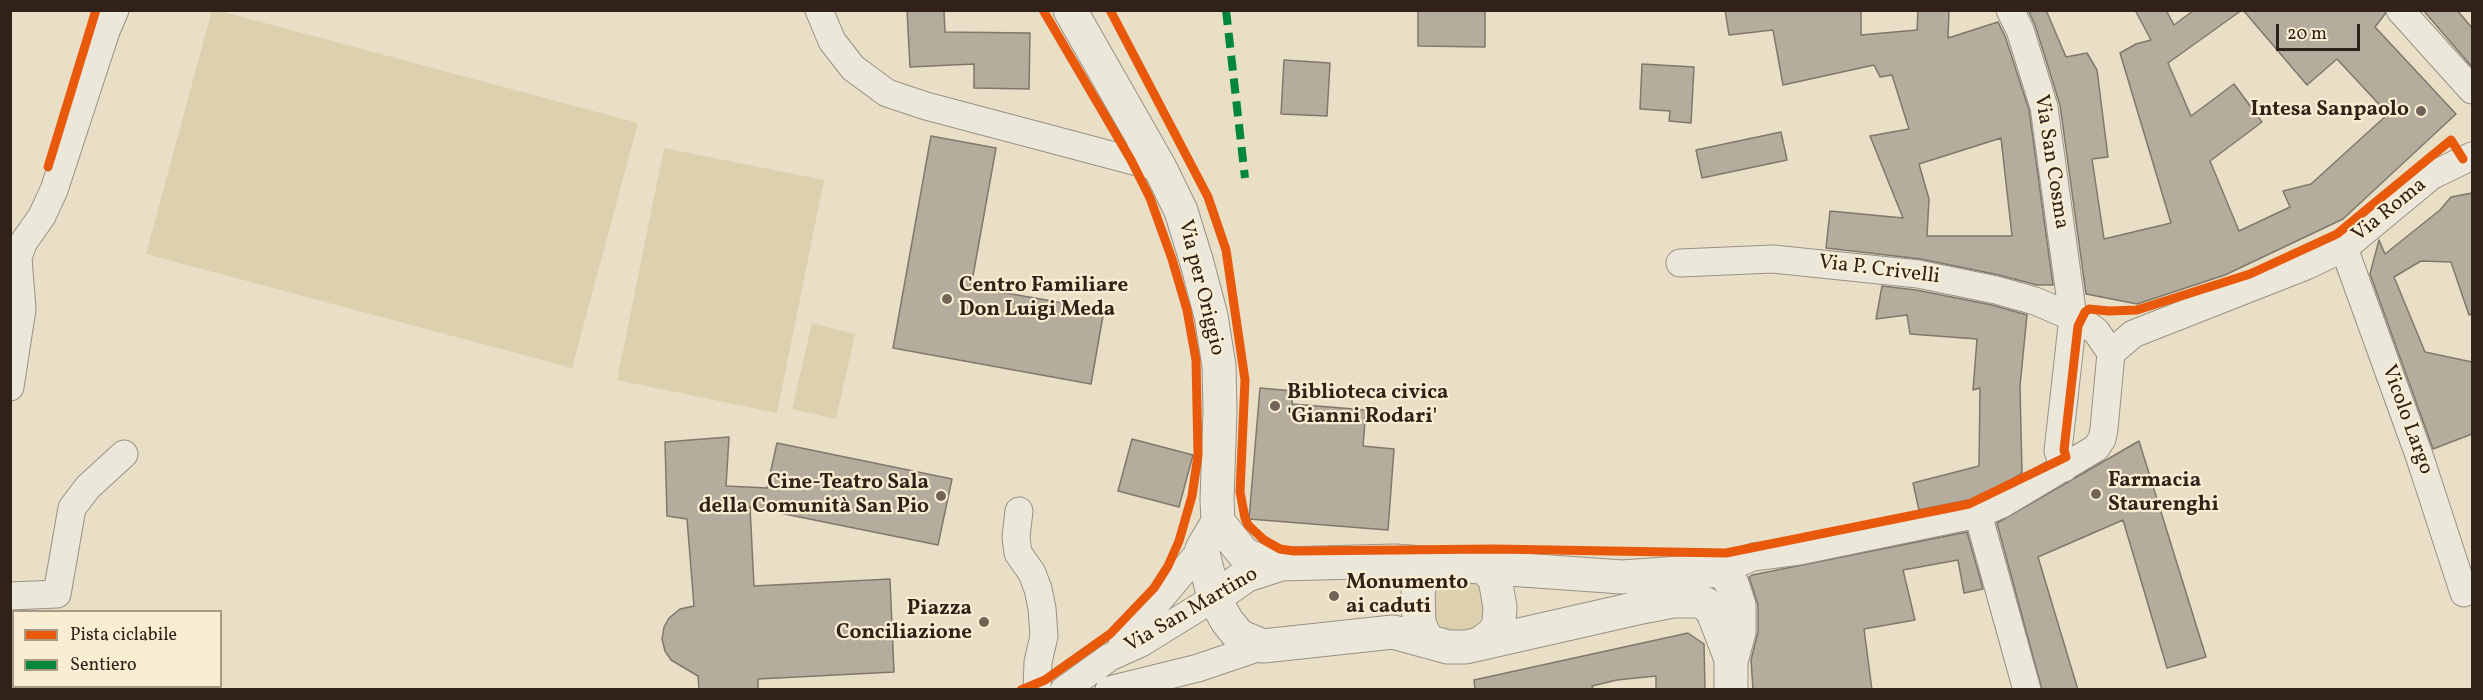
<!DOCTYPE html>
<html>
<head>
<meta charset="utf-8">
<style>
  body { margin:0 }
  #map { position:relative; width:2483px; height:700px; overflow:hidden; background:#e8dfc6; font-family:Vollkorn,serif }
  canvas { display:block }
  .frame { position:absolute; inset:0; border:12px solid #302119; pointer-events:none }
  .legend { position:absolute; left:12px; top:610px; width:210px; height:78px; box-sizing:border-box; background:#f9eed1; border:2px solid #a99c87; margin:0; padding:8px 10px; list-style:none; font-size:18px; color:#302119 }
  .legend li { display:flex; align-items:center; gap:12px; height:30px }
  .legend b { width:30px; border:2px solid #a99c87 }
  .scale { position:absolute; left:2276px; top:24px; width:84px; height:27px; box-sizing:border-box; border:3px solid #302119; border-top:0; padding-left:8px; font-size:18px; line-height:21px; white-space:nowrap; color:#302119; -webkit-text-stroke:4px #f9eed1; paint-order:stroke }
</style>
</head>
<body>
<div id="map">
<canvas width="2483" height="700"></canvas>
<div class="frame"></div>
<ul class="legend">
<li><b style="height:8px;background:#e8590c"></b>Pista ciclabile</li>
<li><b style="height:8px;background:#00873e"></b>Sentiero</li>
</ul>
<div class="scale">20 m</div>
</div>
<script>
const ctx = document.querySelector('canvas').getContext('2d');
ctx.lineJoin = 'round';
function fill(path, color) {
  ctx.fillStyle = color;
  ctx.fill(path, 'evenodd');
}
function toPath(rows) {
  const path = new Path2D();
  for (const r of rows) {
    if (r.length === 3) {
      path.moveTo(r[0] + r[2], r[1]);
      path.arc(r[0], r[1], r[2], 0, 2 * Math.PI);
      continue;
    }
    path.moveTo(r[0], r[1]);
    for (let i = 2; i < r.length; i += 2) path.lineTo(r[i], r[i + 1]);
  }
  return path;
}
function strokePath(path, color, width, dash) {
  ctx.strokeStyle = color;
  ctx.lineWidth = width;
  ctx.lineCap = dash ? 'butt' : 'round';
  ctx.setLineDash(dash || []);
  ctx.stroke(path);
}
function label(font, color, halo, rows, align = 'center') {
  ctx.font = font + ' Vollkorn,serif';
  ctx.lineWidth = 4.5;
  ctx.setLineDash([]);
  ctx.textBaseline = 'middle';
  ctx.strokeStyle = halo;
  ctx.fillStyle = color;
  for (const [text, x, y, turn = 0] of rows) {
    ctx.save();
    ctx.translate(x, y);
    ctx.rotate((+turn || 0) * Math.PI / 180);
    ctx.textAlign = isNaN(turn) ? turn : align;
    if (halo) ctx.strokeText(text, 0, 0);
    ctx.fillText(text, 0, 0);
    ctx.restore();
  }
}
fill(toPath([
  [212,10,220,11,638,123,572,368,146,254],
  [664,148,824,180,777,413,617,380],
  [812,323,855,334,836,419,792,409],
  [1458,605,27]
]), '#ddd0af');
const building = toPath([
  [907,10,944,10,945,32,1030,33,1029,89,974,88,974,64,910,67,907,10],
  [1418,10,1485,10,1485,47,1418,46,1418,10],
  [1725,10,1861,10,1861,35,1917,30,1918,10,1949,10,1948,38,1998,22,2005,36,2029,110,2053,285,2037,285,1999,275,1921,259,1826,248,1830,211,1903,218,1870,136,1909,129,1892,75,1880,77,1874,65,1783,85,1773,30,1729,35,1725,10],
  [2001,138,2012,236,1927,236,1929,199,1919,164,2001,138],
  [2035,10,2046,10,2066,57,2087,53,2097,70,2108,157,2092,159,2104,239,2171,223,2120,53,2136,44,2151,40,2135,10,2166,10,2174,25,2194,10,2242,10,2168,63,2191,116,2234,84,2262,122,2210,161,2239,231,2290,207,2283,191,2311,184,2388,114,2337,59,2307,85,2243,10,2385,10,2385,14,2375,27,2456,114,2343,219,2225,275,2137,304,2086,294,2060,105,2035,25,2029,12,2035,10],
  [2423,10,2457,10,2472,28,2472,67,2423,10],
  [1284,60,1330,63,1327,116,1281,114,1284,60],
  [1642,64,1694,67,1691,123,1669,121,1670,111,1640,109,1642,64],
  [1781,132,1787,160,1702,178,1696,150,1781,132],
  [931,136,996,148,971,287,1104,310,1091,384,893,348,931,136],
  [2472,193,2472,314,2469,315,2451,262,2421,261,2394,277,2425,352,2472,362,2472,434,2433,449,2370,274,2379,240,2385,254,2440,210,2451,197,2472,193],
  [1882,286,1916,290,1992,305,2027,315,2020,386,2022,473,1995,490,1973,499,1919,510,1913,483,1979,466,1980,388,1973,390,1977,339,1910,334,1907,315,1876,319,1882,286],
  [1260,388,1293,391,1292,404,1366,410,1363,446,1394,449,1388,530,1249,519,1260,388],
  [729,437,726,486,767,488,777,443,952,479,938,545,750,507,754,586,890,579,894,672,758,679,758,690,699,690,698,676,671,660,665,651,662,639,664,627,669,618,680,609,694,606,687,519,667,516,665,442,729,437],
  [1132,439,1193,455,1179,507,1118,491,1132,439],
  [2139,441,2206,657,2167,668,2123,520,2038,557,2078,690,2042,690,1997,523,2139,441],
  [1967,532,1983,589,1964,593,1958,560,1903,570,1915,620,1864,629,1872,690,1753,690,1751,660,1758,632,1758,605,1749,577,1752,575,1967,532],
  [1688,633,1704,644,1705,690,1656,690,1656,676,1617,680,1592,686,1593,690,1475,690,1474,680,1688,633]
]);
fill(building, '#b4ac9c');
strokePath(building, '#7f786b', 1.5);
const minor = toPath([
  [819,10,832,41,853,68,887,93,926,106,1160,168],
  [2010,10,2020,30,2044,107,2073,317,2058,451,2064,468],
  [2400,10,2472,90],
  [2344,248,2420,458,2464,593],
  [1680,263,1773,259,1918,274,1996,290,2035,301,2082,321,2096,331,2111,353,2104,429,2102,439,2096,448,2002,504,1978,514,1799,551,1753,557,1722,570],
  [2111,353,2133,334,2306,266,2344,248,2431,176,2472,156],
  [10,387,22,309,18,258,23,243,42,216,54,190,106,31,115,10],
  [1019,511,1016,537,1018,553,1032,573,1038,589,1042,608,1044,636,1038,662,1037,690],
  [1978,514,2027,690],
  [10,596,57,594,72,508,88,487,124,454],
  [1122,644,1202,549],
  [1064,690,1110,657,1141,643,1214,598],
  [1109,690,1198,668,1263,646]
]);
const tertiary = toPath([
  [1070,10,1160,168,1181,211,1197,263,1211,316,1219,366,1220,411,1217,499,1218,522,1202,549,1214,598,1227,621,1239,636,1263,646,1393,632,1448,647,1466,647,1642,607,1673,601,1697,601,1706,604,1713,612,1731,659,1731,690],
  [1218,522,1244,554,1255,559,1281,564],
  [1722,570,1732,584,1739,605,1739,632,1732,658],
  [1214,598,1247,575,1281,564,1395,561,1622,577,1722,570],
  [1427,641,1419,623,1418,591,1425,572,1438,565],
  [1481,643,1494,633,1499,623,1500,607,1495,579,1485,568]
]);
strokePath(minor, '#989183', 29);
strokePath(tertiary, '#989183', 35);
strokePath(minor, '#ebe7da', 27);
strokePath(tertiary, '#ebe7da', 33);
strokePath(toPath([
  [1226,10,1245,178]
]), '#00873e', 8, [15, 8]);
strokePath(toPath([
  [1110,10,1208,197,1226,250,1245,380,1240,492,1245,518,1248,525,1264,540,1280,549,1294,551,1494,549,1726,553,1969,504,2066,457,2064,450,2078,326,2085,312,2089,309,2109,311,2137,310,2250,274,2337,234,2451,140,2463,159],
  [48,167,96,10],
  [1021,690,1045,680,1110,634,1154,588,1168,566,1179,541,1192,496,1198,455,1196,360,1187,310,1172,259,1150,198,1131,160,1043,10]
]), '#e8590c', 9);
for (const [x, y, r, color] of [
  [2421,111,6,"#706456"],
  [947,299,6,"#706456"],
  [1275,406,6,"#706456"],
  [2096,494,6,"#706456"],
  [941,496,6,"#706456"],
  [1334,596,6,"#706456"],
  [984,622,6,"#706456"]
]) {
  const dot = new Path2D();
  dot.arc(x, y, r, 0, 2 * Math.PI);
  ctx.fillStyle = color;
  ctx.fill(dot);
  strokePath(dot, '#f9eed1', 2);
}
label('bold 21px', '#302119', '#f9eed1', [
  ["Intesa Sanpaolo",2409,111,"right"],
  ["Centro Familiare",959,287],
  ["Don Luigi Meda",959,311],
  ["Biblioteca civica",1287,394],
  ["'Gianni Rodari'",1287,418],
  ["Farmacia",2108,482],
  ["Staurenghi",2108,506],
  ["Cine-Teatro Sala",929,484,"right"],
  ["della Comunità San Pio",929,508,"right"],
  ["Monumento",1346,584],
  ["ai caduti",1346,608],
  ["Piazza",972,610,"right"],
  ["Conciliazione",972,634,"right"]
], 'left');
label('21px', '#302119', '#f9eed1', [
  ["Via San Cosma",2050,162,81],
  ["Via Roma",2390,211,-39],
  ["Via P. Crivelli",1879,271,7],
  ["Via per Origgio",1200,288,76],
  ["Vicolo Largo",2406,420,70],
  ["Via San Martino",1192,611,-30]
]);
</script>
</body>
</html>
